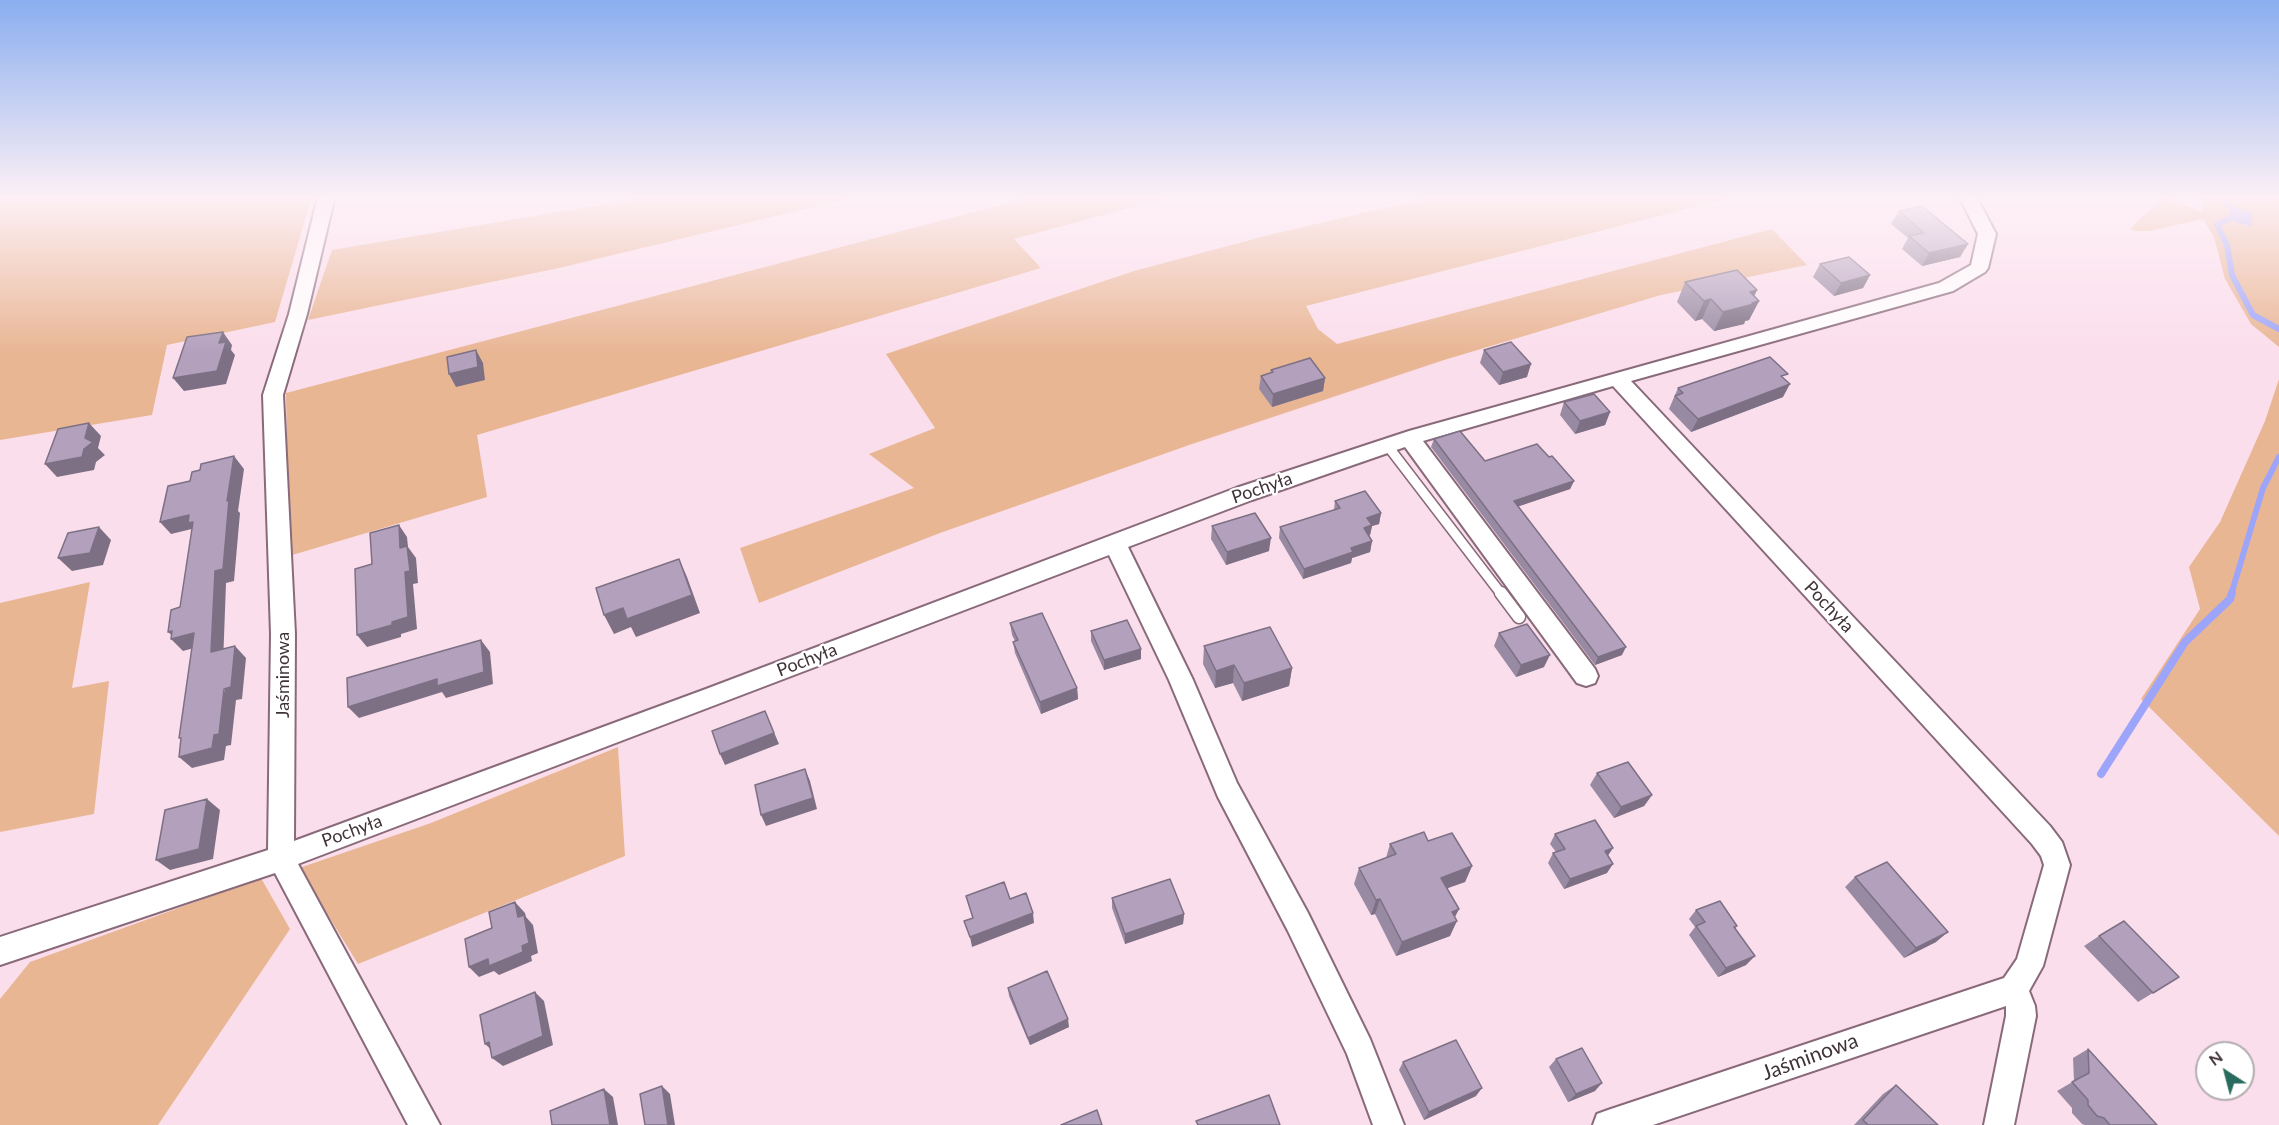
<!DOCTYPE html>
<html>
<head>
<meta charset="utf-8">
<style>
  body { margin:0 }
  #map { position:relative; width:2279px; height:1125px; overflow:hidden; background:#fbdeec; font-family:Lato,sans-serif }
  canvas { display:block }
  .north { position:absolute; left:2195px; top:1041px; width:60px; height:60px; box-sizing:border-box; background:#fff; border:2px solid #b3adb0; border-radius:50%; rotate:324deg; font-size:16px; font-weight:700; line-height:24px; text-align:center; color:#403239 }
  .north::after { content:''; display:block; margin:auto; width:21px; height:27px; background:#296c5d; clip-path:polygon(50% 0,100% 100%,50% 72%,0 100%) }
</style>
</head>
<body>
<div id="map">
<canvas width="2279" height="1125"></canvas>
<div class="north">N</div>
</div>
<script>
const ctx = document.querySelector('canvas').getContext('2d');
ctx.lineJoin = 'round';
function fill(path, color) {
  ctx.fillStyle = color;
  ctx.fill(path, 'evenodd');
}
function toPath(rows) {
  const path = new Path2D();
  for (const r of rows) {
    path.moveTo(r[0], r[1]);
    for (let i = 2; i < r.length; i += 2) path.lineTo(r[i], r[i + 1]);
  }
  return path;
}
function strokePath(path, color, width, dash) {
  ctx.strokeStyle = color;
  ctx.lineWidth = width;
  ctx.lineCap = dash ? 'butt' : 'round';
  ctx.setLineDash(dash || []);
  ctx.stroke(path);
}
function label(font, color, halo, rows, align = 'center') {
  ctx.font = font + ' Lato,sans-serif';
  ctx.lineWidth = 4.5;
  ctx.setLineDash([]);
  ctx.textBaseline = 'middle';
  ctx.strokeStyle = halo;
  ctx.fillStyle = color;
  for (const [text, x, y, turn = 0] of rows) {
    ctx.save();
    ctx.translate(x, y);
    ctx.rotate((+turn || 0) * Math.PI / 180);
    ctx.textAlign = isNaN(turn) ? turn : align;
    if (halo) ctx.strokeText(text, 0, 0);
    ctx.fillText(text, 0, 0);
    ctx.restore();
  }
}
fill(toPath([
  [0,196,312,196,275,322,167,345,152,415,0,440],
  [653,196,859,196,559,268,308,320,332,250],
  [1035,196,1173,196,1014,239,1041,268,477,435,487,497,289,556,286,393],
  [1436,196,1737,196,1306,306,1318,329,1337,344,1772,229,1807,265,1661,295,1444,360,1192,444,940,533,759,603,740,548,914,488,869,454,935,428,886,354,1134,271,1269,235],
  [2201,196,2279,196,2279,347,2251,324,2225,279,2214,237,2203,219,2149,231,2135,231,2130,229,2163,197,2203,212],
  [2279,379,2279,836,2141,699,2200,609,2189,567,2220,522,2265,421],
  [90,582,72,688,109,681,94,814,0,832,0,603],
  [618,747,625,856,358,964,299,868,431,823],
  [261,878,290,929,158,1125,0,1125,0,999,30,962]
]), '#e9b694');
fill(toPath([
  [2230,206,2251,212,2252,227,2228,219]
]), '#9da5fa');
strokePath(toPath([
  [2223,196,2230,206],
  [2228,219,2217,225,2227,245,2232,275,2253,315,2279,329],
  [2231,595,2263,488,2279,457]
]), '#9da5fa', 6);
strokePath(toPath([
  [2101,774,2185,642,2230,599,2232,593]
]), '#9da5fa', 8);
const serviceFar1 = toPath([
  [1387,445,1502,595]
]);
const service = toPath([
  [1501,593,1519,617]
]);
const minor = toPath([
  [318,196,335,196,307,314,283,395,295,634,294,841,706,689,1236,488,1409,431,1939,283,1971,265,1978,234,1959,196,1976,196,1996,234,1988,268,1985,272,1953,291,1631,381,2050,826,2062,842,2070,865,2043,966,2029,991,2035,1006,2036,1016,2014,1125,1984,1125,2006,1016,2006,1006,1653,1125,1593,1125,1597,1114,1608,1110,2004,978,2017,959,2044,865,2041,856,2032,844,1613,386,1423,441,1595,669,1598,676,1595,683,1586,686,1577,683,1405,447,1252,500,1128,547,1193,680,1237,783,1308,913,1370,1039,1404,1125,1373,1125,1347,1054,1288,931,1218,797,1169,680,1109,555,298,864,440,1125,408,1125,275,873,0,965,0,937,268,850,271,634,263,395,289,314,318,196]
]);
strokePath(serviceFar1, '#896a7a', 12);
strokePath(service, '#896a7a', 15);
strokePath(minor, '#896a7a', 4);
strokePath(serviceFar1, '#fff', 9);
strokePath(service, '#fff', 12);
fill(minor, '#fff');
fill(toPath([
  [1899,211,1968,244,1960,257,1922,266,1902,249,1908,238,1891,224],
  [1820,264,1870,275,1863,288,1834,296,1813,277],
  [1685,282,1757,290,1754,296,1759,301,1749,320,1745,321,1744,324,1714,331,1702,319,1695,321,1677,302],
  [1484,350,1527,377,1499,385,1480,363],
  [1271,370,1325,378,1323,391,1272,407,1259,389,1261,376,1271,373],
  [1785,379,1783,397,1691,432,1669,409,1678,388],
  [1564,402,1610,412,1605,425,1575,434,1560,415],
  [1434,439,1485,461,1549,457,1574,481,1570,489,1518,506,1622,655,1595,665,1431,447],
  [1335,501,1381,513,1379,524,1372,526,1370,535,1369,536,1372,541,1370,552,1352,558,1351,563,1303,579,1279,538,1280,527,1334,510],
  [1212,526,1269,551,1226,565,1211,539],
  [1010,623,1077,688,1078,699,1041,714,1015,653,1013,642,1015,641,1012,635],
  [1091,631,1141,659,1104,670,1091,641],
  [1499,633,1544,667,1516,677,1494,646],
  [1204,646,1292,668,1289,686,1242,701,1233,683,1215,688,1203,664],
  [1597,773,1652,795,1644,806,1614,818,1590,785],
  [1555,834,1613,848,1608,855,1607,873,1564,889,1548,863,1553,853,1556,852,1550,844],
  [1428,841,1472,866,1465,882,1447,888,1459,909,1455,917,1450,936,1396,956,1375,914,1371,915,1354,884,1359,868,1386,858,1390,844],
  [1855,877,1936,942,1904,958,1845,887],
  [1112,898,1184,914,1183,924,1125,944,1112,908],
  [1696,910,1737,926,1735,929,1746,965,1718,977,1689,935,1695,927,1689,919],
  [2099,936,2179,977,2138,1002,2084,946],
  [1008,988,1069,1027,1030,1045,1009,996],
  [2088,1049,2157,1125,2085,1125,2082,1124,2072,1113,2072,1108,2057,1091,2074,1081,2073,1058],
  [1556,1059,1595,1091,1568,1102,1549,1067],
  [1403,1062,1476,1096,1424,1120,1399,1070],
  [1896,1085,1938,1125,1854,1125,1883,1094]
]), '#998aa3');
fill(toPath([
  [1968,244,1960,257,1922,266,1929,253],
  [1870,275,1863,288,1834,296,1841,283],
  [1757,290,1750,305,1752,303,1759,301,1749,320,1745,321,1744,324,1714,331,1723,312,1750,292],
  [1711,299,1702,319,1695,321,1704,301],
  [223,332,232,345,231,350,235,355,226,384,184,391,173,378,219,343],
  [476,350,483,363,485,380,456,387,449,374],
  [1531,364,1527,377,1499,385,1503,372],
  [1325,378,1323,391,1272,407,1273,394],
  [1790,384,1783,397,1691,432,1698,419],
  [1610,412,1605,425,1575,434,1580,421],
  [89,423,101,436,98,448,105,455,96,462,94,470,57,477,45,464,85,438],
  [234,456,244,469,238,511,240,513,234,581,226,583,223,664,211,652,215,571],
  [1574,481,1570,489,1511,509,1514,501],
  [1381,513,1379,524,1372,526,1370,535,1362,538,1367,518],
  [189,515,200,527,171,534,160,522],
  [399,525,407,537,408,547,416,558,418,583,413,584,417,629,401,634,401,637,367,647,357,635,392,622,405,572,400,548],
  [99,527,111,540,103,565,72,571,58,558],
  [1271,538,1269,551,1226,565,1227,552],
  [1372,541,1370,552,1352,558,1351,563,1303,579,1304,569,1351,548],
  [679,559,687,577,700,613,636,637,631,627,614,634,604,615],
  [172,631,194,633,205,645,183,651,171,639,175,638,168,632],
  [481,640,490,652,493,684,446,698,442,692,359,718,348,707],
  [235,646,246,658,242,699,236,700,231,745,226,746,224,760,192,768,179,757,214,735],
  [1626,647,1622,655,1595,665,1598,657],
  [1141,649,1141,659,1104,670,1104,660],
  [1550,655,1544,667,1516,677,1521,665],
  [1234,665,1233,683,1215,688,1216,671],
  [1292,668,1289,686,1242,701,1244,683],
  [1077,688,1078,699,1041,714,1040,702],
  [765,711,779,744,725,765,720,754],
  [805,769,810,781,817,809,766,826,761,815],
  [1652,795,1644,806,1614,818,1621,807],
  [207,799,220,810,213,859,170,870,156,860],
  [1613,848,1607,857,1605,851],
  [1613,864,1607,873,1564,889,1570,879],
  [1472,866,1465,882,1434,893,1441,878],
  [1380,899,1375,914,1371,915,1376,900],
  [515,902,525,913,526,917,533,925,538,953,531,956,532,961,499,975,494,971,479,977,469,967,518,917],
  [1459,909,1452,922,1457,921,1450,936,1396,956,1402,942,1452,912],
  [1033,913,1034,923,972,947,970,937],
  [1184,914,1183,924,1125,944,1125,934],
  [1948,932,1936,942,1904,958,1916,948],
  [1755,956,1746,965,1718,977,1726,968],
  [535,992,544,1001,553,1045,503,1066,492,1058],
  [1068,1019,1069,1027,1030,1045,1028,1038],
  [489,1042,495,1053,485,1044],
  [1602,1083,1595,1091,1568,1102,1576,1094],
  [662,1086,670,1094,675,1125,668,1125],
  [1482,1088,1476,1096,1424,1120,1429,1112],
  [604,1089,613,1097,618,1125,610,1125]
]), '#7d7084');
const building = toPath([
  [1922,206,1968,244,1929,253,1909,236,1924,233,1899,211,1922,206],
  [1849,257,1870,275,1841,283,1820,264,1849,257],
  [1737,270,1757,290,1750,292,1759,301,1752,303,1754,304,1723,312,1711,299,1704,301,1685,282,1737,270],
  [223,332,219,343,226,342,217,371,173,378,187,337,223,332],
  [1511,342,1531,364,1503,372,1484,350,1511,342],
  [476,350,478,367,449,374,447,357,476,350],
  [1770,357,1788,374,1781,376,1790,384,1698,419,1675,396,1683,393,1678,388,1770,357],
  [1310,358,1325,378,1273,394,1261,376,1273,372,1271,370,1310,358],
  [1594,394,1610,412,1580,421,1564,402,1594,394],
  [89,423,85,438,93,442,84,449,82,457,45,464,58,429,89,423],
  [1460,431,1485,461,1537,444,1549,457,1552,456,1574,481,1514,501,1626,647,1598,657,1434,439,1460,431],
  [234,456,227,501,229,500,223,569,215,571,211,652,235,646,231,687,224,689,219,734,214,735,212,748,179,757,181,738,179,738,194,633,171,639,172,631,168,632,171,610,180,607,193,522,188,523,189,515,160,522,168,486,190,481,192,472,200,470,201,464,234,456],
  [1365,491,1381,513,1367,518,1372,525,1364,528,1372,541,1351,548,1353,552,1304,569,1280,527,1340,508,1335,501,1365,491],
  [1255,513,1271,538,1227,552,1212,526,1255,513],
  [399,525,400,548,407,546,410,571,405,572,408,617,392,622,392,625,357,635,355,569,372,564,370,533,399,525],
  [99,527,90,553,58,558,68,533,99,527],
  [679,559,692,595,627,619,623,608,604,615,596,588,679,559],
  [1042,613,1077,688,1040,702,1013,642,1018,640,1010,623,1042,613],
  [1127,620,1141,649,1104,660,1091,631,1127,620],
  [1527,624,1550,655,1521,665,1499,633,1527,624],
  [1270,627,1292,668,1244,683,1234,665,1216,671,1204,646,1270,627],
  [481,640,484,672,437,686,437,679,348,707,347,678,481,640],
  [765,711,774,733,720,754,712,731,765,711],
  [1628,762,1652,795,1621,807,1597,773,1628,762],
  [805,769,813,798,761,815,755,785,805,769],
  [207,799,199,849,156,860,165,810,207,799],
  [1595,820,1613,848,1605,851,1613,864,1570,879,1553,853,1565,849,1555,834,1595,820],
  [1424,832,1428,841,1452,833,1472,866,1441,878,1459,909,1452,912,1457,921,1402,942,1380,899,1376,900,1359,868,1396,854,1390,844,1424,832],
  [1887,862,1948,932,1916,948,1855,877,1887,862],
  [1170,879,1184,914,1125,934,1112,898,1170,879],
  [1004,882,1010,899,1026,893,1033,913,970,937,964,921,973,918,966,896,1004,882],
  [1720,901,1737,926,1734,927,1755,956,1726,968,1696,926,1705,922,1696,910,1720,901],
  [515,902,518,917,524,915,529,943,522,946,523,952,489,966,488,959,469,967,465,939,492,928,489,912,515,902],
  [2124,921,2179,977,2153,993,2099,936,2124,921],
  [1047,971,1068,1019,1028,1038,1008,988,1047,971],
  [535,992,543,1036,492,1058,489,1042,485,1044,480,1015,535,992],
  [1456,1040,1482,1088,1429,1112,1403,1062,1456,1040],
  [1582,1048,1602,1083,1576,1094,1556,1059,1582,1048],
  [2088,1049,2157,1125,2110,1125,2104,1118,2097,1116,2088,1105,2088,1100,2072,1082,2089,1073,2088,1049],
  [1896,1085,1938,1125,1868,1125,1863,1120,1896,1085],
  [662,1086,668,1125,645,1125,640,1094,662,1086],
  [604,1089,610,1125,552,1125,550,1111,604,1089],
  [1269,1095,1280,1125,1198,1125,1196,1121,1269,1095],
  [1097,1110,1102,1125,1061,1125,1097,1110]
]);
fill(building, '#b2a0bd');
strokePath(building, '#7d7084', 1.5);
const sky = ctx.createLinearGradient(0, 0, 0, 353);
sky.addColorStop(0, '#8aaeef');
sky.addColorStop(0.56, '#fdf0f6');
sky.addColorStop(1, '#fdf0f600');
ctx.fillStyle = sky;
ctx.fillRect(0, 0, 2279, 353);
label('18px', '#403239', '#fff', [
  ["Pochyła",1262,488,-19],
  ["Pochyła",1829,607,47],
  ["Pochyła",807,660,-21],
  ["Jaśminowa",283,675,-90],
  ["Pochyła",352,831,-20]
]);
label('21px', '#403239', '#fff', [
  ["Jaśminowa",1810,1057,-20]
]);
</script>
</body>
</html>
